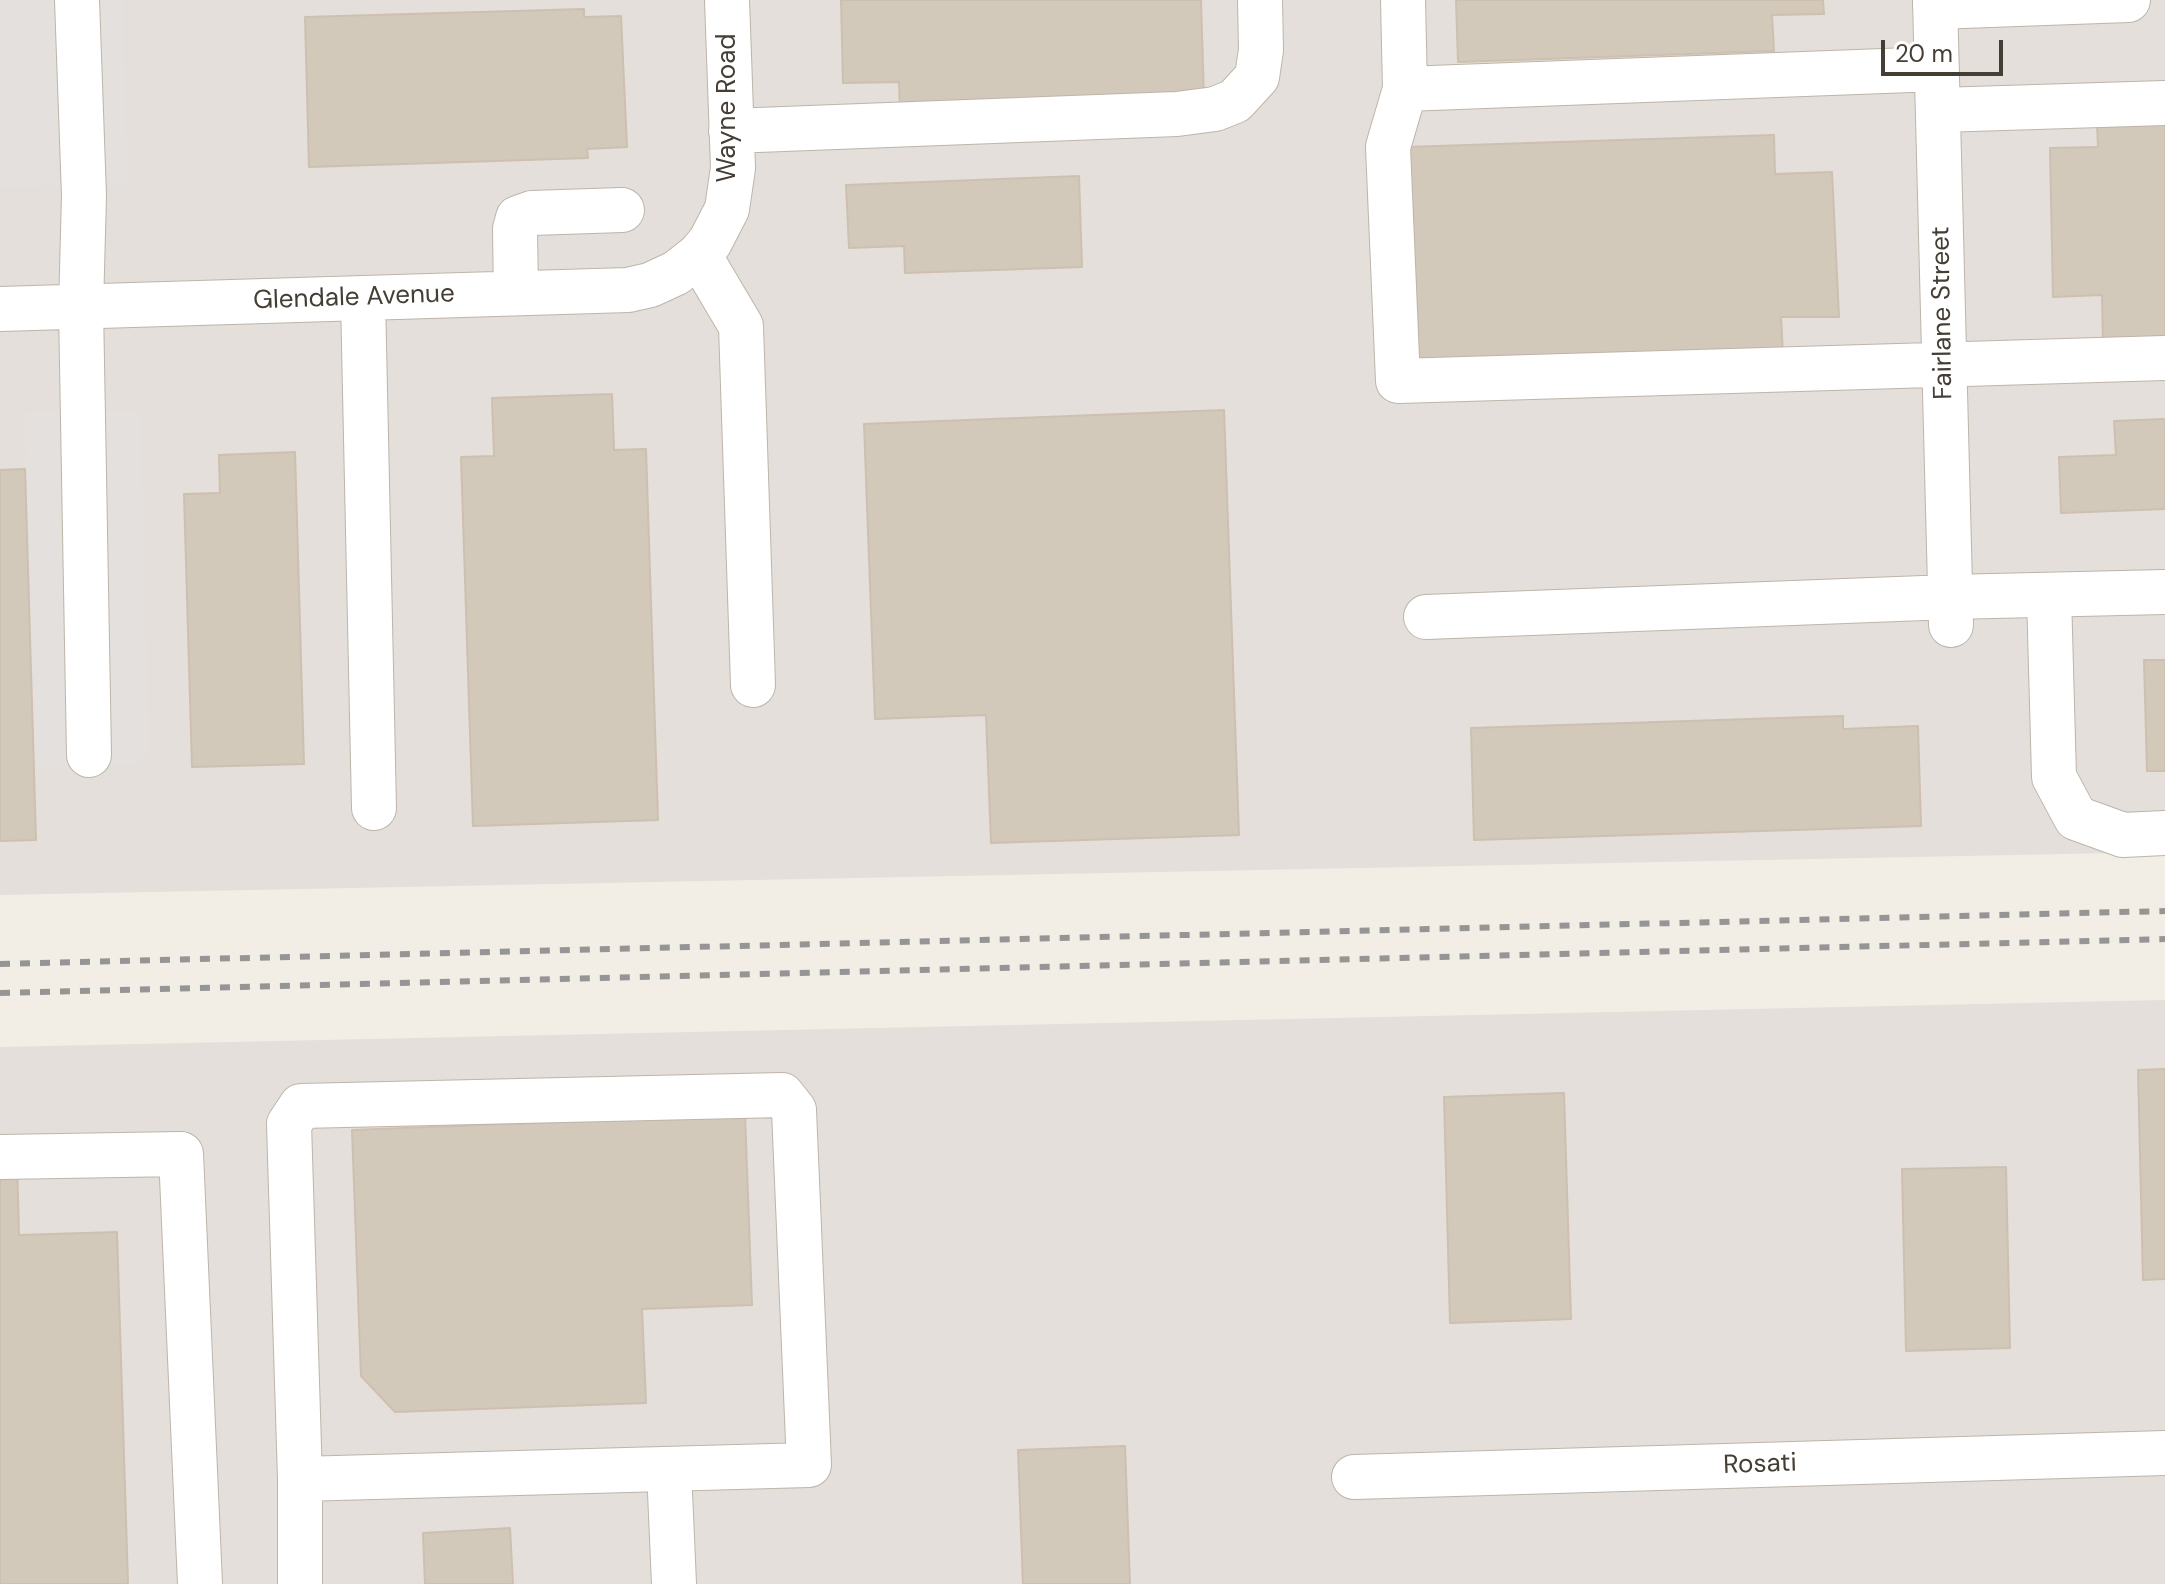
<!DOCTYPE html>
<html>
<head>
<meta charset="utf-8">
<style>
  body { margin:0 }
  #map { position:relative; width:2165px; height:1584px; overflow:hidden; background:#f2eee5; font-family:"DM Sans",sans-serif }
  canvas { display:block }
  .scale { position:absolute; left:1881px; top:40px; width:122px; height:36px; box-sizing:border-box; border:4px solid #443e35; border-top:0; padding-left:10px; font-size:24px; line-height:28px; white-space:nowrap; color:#443e35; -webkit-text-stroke:6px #fff; paint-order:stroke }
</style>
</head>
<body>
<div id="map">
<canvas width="2165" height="1584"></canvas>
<div class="scale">20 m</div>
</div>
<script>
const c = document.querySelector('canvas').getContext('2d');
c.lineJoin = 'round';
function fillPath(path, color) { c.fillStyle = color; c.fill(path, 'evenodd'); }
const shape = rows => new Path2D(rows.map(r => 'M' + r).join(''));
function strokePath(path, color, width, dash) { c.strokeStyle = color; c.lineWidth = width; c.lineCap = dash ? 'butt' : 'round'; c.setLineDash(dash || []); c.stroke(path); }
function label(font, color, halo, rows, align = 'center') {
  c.font = font + ' "DM Sans",sans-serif'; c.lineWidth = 6; c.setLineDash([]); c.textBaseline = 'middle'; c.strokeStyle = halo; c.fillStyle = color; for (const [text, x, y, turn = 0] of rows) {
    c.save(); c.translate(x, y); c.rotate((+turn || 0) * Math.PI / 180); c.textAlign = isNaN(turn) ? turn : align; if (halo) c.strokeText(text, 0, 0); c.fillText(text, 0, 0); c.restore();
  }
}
const industrial = shape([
  [0,0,2165,0,2165,852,0,895],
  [2165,1000,2165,1584,0,1584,0,1047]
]);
const parking = shape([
  [0,0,122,0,128,184,0,188],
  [140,410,149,753,134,765,36,768,24,412]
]);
const building = shape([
  [841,0,1201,0,1204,100,900,109,899,82,843,83,841,0],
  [1456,0,1823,0,1824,14,1772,15,1774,51,1458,62,1456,0],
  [584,9,584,17,621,16,627,147,587,149,588,158,309,167,305,17,584,9],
  [2165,123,2165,345,2103,346,2102,295,2053,297,2050,148,2098,147,2097,125,2165,123],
  [1774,135,1775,174,1832,172,1839,317,1781,317,1783,355,1413,367,1407,147,1774,135],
  [1079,176,1082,267,905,273,904,246,849,248,846,185,1079,176],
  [612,394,614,450,646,449,658,820,473,826,461,457,494,456,492,398,612,394],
  [1224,410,1239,835,991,843,986,715,875,719,864,424,1224,410],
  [2165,419,2165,509,2061,513,2059,457,2116,455,2114,421,2165,419],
  [295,452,304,764,192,767,184,494,220,493,219,455,295,452],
  [25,469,36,840,0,841,0,470,25,469],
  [2144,660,2165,660,2165,771,2147,771,2144,660],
  [1843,716,1843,729,1918,726,1921,826,1474,840,1471,728,1843,716],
  [2165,1069,2165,1279,2143,1280,2138,1070,2165,1069],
  [1564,1093,1571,1319,1450,1323,1444,1097,1564,1093],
  [745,1115,752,1305,642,1309,646,1403,395,1412,361,1376,352,1130,745,1115],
  [0,1161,17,1161,19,1235,117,1232,128,1584,0,1584,0,1161],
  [2006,1167,2010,1348,1906,1351,1902,1169,2006,1167],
  [1125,1446,1130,1584,1023,1584,1018,1450,1125,1446],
  [510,1528,513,1584,425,1584,423,1533,510,1528]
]);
const minor = shape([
  [77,0,84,196,81,307,89,755],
  [1403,0,1405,89,1388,147,1398,381,2165,358],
  [1935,0,1951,625],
  [1935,7,2128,0],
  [1405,89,1937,69],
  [1939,110,2165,103],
  [731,131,1177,114,1215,109,1235,101,1257,77,1261,50,1260,0],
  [699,255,741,326,753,685],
  [516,293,515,229,518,218,532,213,622,210],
  [363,298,374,808],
  [0,309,628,290,650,285,676,273,699,255,710,242,727,209,733,168,727,0],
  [2049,595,2054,777,2076,818,2123,835,2165,833],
  [1426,617,1950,597,2165,592],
  [0,1157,181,1154,200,1584],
  [669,1469,674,1584],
  [1354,1477,2165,1453],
  [300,1479,809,1465,794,1110,782,1095,301,1106,289,1124,300,1479,300,1584]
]);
const rail = shape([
  [0,964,2165,911],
  [0,993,2165,939]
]);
const streetNames = [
  ["Wayne Road",728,108,-90],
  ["Glendale Avenue",354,298,-2],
  ["Fairlane Street",1943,313,-91],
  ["Rosati",1760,1465,-2]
];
fillPath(industrial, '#e4dfda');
fillPath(parking, '#e3e0dd');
fillPath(building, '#d3c9bb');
strokePath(building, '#cdc0af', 2);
strokePath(minor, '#bdb5a9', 46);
strokePath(minor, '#fff', 44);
strokePath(rail, '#959595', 6, [10, 10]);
label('26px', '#443e35', '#fff', streetNames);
</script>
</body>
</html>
